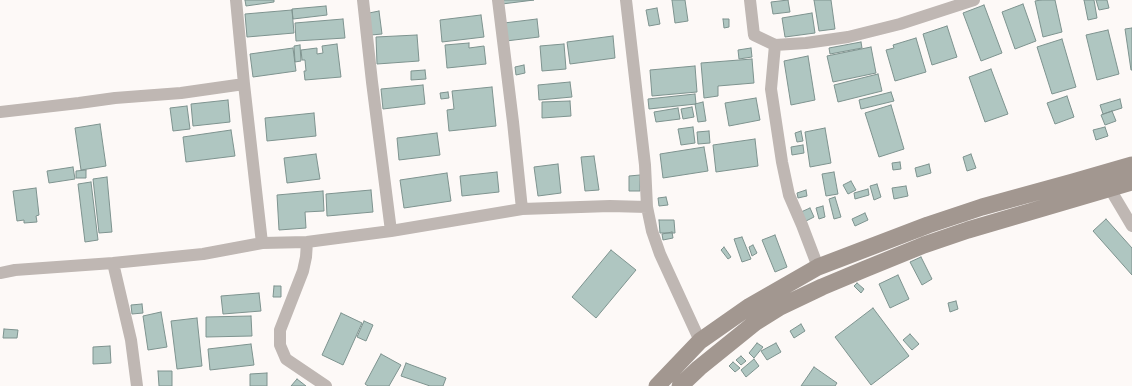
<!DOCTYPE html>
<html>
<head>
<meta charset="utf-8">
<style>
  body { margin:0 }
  canvas { display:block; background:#fdf9f7 }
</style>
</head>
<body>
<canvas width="1132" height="386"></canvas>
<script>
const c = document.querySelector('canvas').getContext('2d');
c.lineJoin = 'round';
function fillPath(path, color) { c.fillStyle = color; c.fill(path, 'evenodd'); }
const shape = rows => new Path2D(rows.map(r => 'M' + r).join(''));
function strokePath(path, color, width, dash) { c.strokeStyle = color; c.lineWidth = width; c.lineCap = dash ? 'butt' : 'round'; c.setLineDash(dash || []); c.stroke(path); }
const building = shape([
  [245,0,274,0,274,2,246,6,245,0],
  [502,0,534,0,502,4,502,0],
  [672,0,685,0,688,21,675,23,672,0],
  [788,0,790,12,773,14,771,2,788,0],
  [814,0,831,0,835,29,819,31,814,0],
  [1041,0,1055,0,1062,32,1043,37,1035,1,1041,0],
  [1084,0,1094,0,1097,18,1088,20,1084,0],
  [1096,0,1107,0,1109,8,1099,10,1096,0],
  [1023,4,1036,41,1015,49,1002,12,1023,4],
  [984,5,1002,53,981,61,963,13,984,5],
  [326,6,327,15,293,19,292,9,326,6],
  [657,8,660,24,649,26,646,10,657,8],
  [292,10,294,33,247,37,245,14,292,10],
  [379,11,382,34,371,35,369,13,379,11],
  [812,13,815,33,785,37,782,18,812,13],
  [481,15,484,37,442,42,440,20,481,15],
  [343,19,345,38,296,41,295,23,343,19],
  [537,19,539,37,506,41,504,23,537,19],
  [723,19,729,19,729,27,724,28,723,19],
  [947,26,957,57,932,65,923,34,947,26],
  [1132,28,1132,70,1131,70,1125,29,1132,28],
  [1108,30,1119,74,1097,80,1086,35,1108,30],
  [417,35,419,61,377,64,376,37,417,35],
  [613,36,615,58,570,64,567,42,613,36],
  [916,38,926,72,895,81,886,50,894,48,893,45,916,38],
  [1062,39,1076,87,1052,94,1037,47,1062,39],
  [861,42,862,48,830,54,829,48,861,42],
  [469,43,469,48,484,46,486,64,447,68,445,45,469,43],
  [337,44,341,77,305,80,304,71,306,71,305,60,302,60,301,50,317,48,317,54,323,53,322,46,337,44],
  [564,44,566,69,542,71,540,46,564,44],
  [300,45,301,61,295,62,294,46,300,45],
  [871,47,876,73,833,82,827,56,871,47],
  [293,48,296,71,253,77,250,54,293,48],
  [751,48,752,57,739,59,738,50,751,48],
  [808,56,815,100,791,105,784,61,808,56],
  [752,59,754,83,718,86,718,96,704,98,701,63,752,59],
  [524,65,525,73,516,75,515,67,524,65],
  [695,66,697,92,652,96,650,70,695,66],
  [991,69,1008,114,985,122,969,77,991,69],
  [425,70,426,79,411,80,411,71,425,70],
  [878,74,882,91,838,102,834,85,878,74],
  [570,82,572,97,539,100,538,85,570,82],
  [423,85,425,104,383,109,381,89,423,85],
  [492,87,496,126,449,131,447,110,454,109,452,91,492,87],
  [448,92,449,98,441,99,440,93,448,92],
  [891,92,894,101,861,109,859,100,891,92],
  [695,94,696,104,649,109,648,99,695,94],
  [1067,96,1074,117,1055,124,1047,103,1067,96],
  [756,98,760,120,729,126,725,103,756,98],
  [1120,99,1122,108,1103,114,1100,105,1120,99],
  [228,100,230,122,193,126,191,104,228,100],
  [570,101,571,116,542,118,542,102,570,101],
  [703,102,706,121,698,122,695,104,703,102],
  [891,105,904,149,879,157,865,113,891,105],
  [187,106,190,129,173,131,170,108,187,106],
  [692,107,694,117,683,119,681,109,692,107],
  [678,108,680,119,656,122,654,112,678,108],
  [1112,111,1116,121,1105,125,1101,115,1112,111],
  [314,113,316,136,267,141,265,118,314,113],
  [100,124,106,166,81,170,75,128,100,124],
  [693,127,695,143,681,145,678,129,693,127],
  [1105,127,1108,136,1096,140,1093,130,1105,127],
  [825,128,831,163,810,167,805,132,825,128],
  [231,130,235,156,186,162,183,137,231,130],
  [709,131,710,143,698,144,697,132,709,131],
  [801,131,803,141,797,142,795,133,801,131],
  [437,133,440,155,399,160,397,138,437,133],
  [755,139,758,166,716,172,713,145,755,139],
  [803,145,804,153,792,155,791,147,803,145],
  [704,147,708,171,663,178,660,154,704,147],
  [316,154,320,179,287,183,284,158,316,154],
  [971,154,976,168,967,171,963,157,971,154],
  [594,156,599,190,585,191,581,157,594,156],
  [900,162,901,169,893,170,892,163,900,162],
  [558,164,561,193,538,196,534,167,558,164],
  [929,164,931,173,917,177,915,168,929,164],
  [73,167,75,179,49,183,47,171,73,167],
  [86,170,86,178,76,178,76,171,86,170],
  [497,172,499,192,462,196,460,176,497,172],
  [834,172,838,194,826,196,822,174,834,172],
  [447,173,451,201,404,208,400,180,447,173],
  [640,175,640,191,629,191,629,176,640,175],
  [107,177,112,232,99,233,93,179,107,177],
  [851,181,856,190,848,194,843,185,851,181],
  [91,182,98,240,85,242,78,184,91,182],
  [877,184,881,197,874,200,870,186,877,184],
  [906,186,908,196,894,199,892,188,906,186],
  [36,188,39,215,36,216,37,222,24,223,24,220,17,221,13,191,36,188],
  [868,189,869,195,855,199,854,193,868,189],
  [371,190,373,212,327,216,326,194,371,190],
  [806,190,807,196,798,198,797,193,806,190],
  [323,191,324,211,305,212,306,228,279,230,277,195,323,191],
  [666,197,668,205,659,206,658,198,666,197],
  [835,197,841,217,834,219,829,199,835,197],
  [823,206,825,217,819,219,816,208,823,206],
  [810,208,814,217,806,221,801,212,810,208],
  [865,213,868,220,855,226,852,219,865,213],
  [1106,219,1132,248,1132,275,1093,231,1106,219],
  [659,220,674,220,675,233,660,233,659,220],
  [672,232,673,238,663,240,662,234,672,232],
  [775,235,787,267,775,272,762,240,775,235],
  [742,237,751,259,742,262,734,239,742,237],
  [753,245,757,253,752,256,749,247,753,245],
  [724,247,731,257,728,259,721,250,724,247],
  [611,250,636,270,596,318,572,297,611,250],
  [921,257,932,279,922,285,910,262,921,257],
  [898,275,909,299,890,308,879,284,898,275],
  [857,283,864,289,861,293,854,286,857,283],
  [274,286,281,286,281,297,273,297,274,286],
  [259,293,261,311,223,314,221,296,259,293],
  [956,301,958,309,950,312,948,303,956,301],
  [142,304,143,313,132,314,131,305,142,304],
  [873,308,909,356,871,385,835,337,873,308],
  [161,312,167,347,148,350,143,316,161,312],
  [341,313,362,323,343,365,322,355,341,313],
  [251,316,252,336,206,337,206,317,251,316],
  [197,318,202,366,177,369,171,321,197,318],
  [364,321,373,325,366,341,357,337,364,321],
  [801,324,805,331,794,338,790,331,801,324],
  [4,329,18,330,17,338,3,338,4,329],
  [910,334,919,344,912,350,903,340,910,334],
  [757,343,763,347,754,358,749,353,757,343],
  [776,343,781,352,767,360,761,351,776,343],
  [251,344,254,365,210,370,208,349,251,344],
  [110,346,111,363,93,364,93,347,110,346],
  [381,354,401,365,389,386,368,386,365,384,381,354],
  [741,356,746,361,741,365,736,360,741,356],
  [754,359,759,366,746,377,741,370,754,359],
  [733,362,740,368,735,372,729,366,733,362],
  [406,363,446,378,443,386,430,386,401,376,406,363],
  [814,367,837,383,835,386,801,386,814,367],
  [158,371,172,371,172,386,159,386,158,371],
  [267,373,267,386,250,386,250,374,267,373],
  [297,379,306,386,291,386,297,379]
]);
const minor = shape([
  [236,0,244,84,262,243],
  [363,0,372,82,391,231],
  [498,0,513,122,522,209],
  [626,0,645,165,647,207,652,231,660,254,700,341],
  [750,0,754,35,775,45,771,89,782,162,789,195,802,225,818,267],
  [775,45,806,43,848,37,900,24,974,0],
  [0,112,79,103,115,98,181,93,244,84],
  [1110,189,1132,226],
  [307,242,306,257,303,271,280,330,280,345,286,359,326,386],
  [113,263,131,340,137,386],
  [0,273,15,270,113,263,203,254,262,243,307,242,391,231,522,209,610,206,647,207]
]);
const secondary = shape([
  [657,386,700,341,750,306,818,267,928,225,982,207,1073,182,1132,165],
  [680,386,699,368,756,322,780,307,822,287,865,269,924,245,968,230,1132,182]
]);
fillPath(building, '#afc6c1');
strokePath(building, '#7e938f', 1);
strokePath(minor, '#bfb7b3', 12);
strokePath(secondary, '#a29790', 17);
</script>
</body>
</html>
